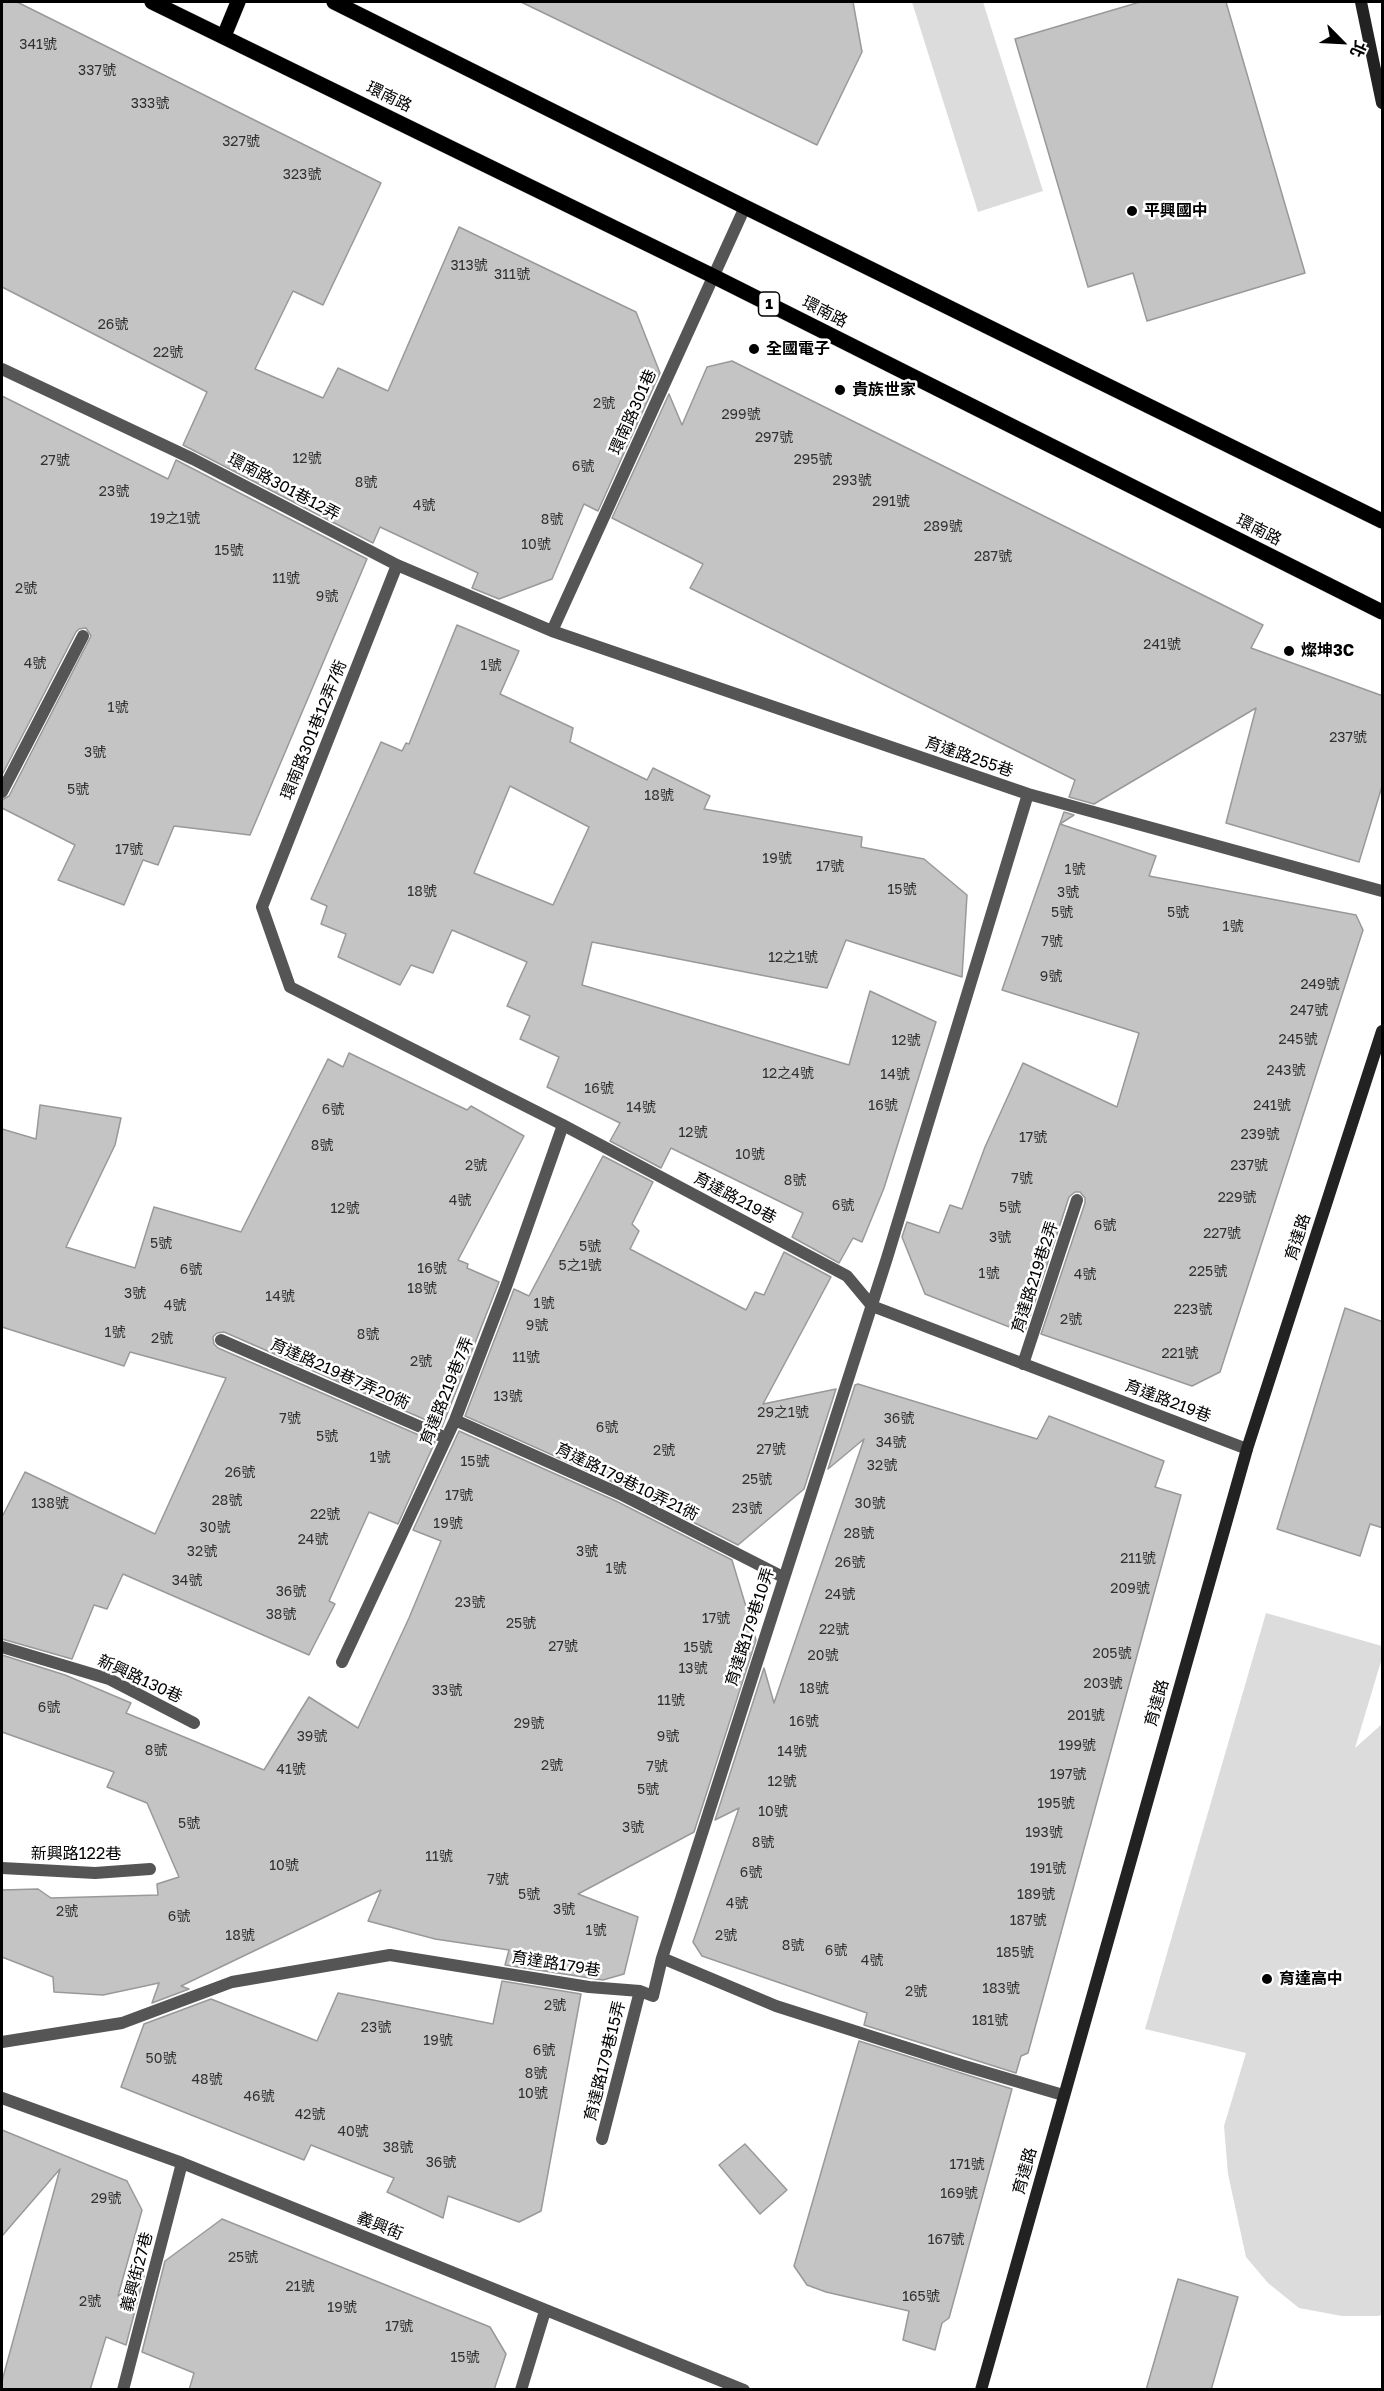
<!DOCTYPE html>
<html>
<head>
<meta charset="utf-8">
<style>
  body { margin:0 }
  #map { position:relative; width:1384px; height:2391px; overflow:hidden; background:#fff; font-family:"Golos Text","Noto Sans TC",sans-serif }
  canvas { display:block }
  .frame { position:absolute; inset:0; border:3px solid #000; pointer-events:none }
  .north { position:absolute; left:1312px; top:12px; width:60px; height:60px; -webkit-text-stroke:4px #fff; paint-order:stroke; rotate:114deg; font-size:16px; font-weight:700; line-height:24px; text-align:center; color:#000 }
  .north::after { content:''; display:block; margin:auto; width:21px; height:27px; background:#000; clip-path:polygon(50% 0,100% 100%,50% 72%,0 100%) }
</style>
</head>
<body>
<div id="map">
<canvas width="1384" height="2391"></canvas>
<div class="frame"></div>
<div class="north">北</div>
</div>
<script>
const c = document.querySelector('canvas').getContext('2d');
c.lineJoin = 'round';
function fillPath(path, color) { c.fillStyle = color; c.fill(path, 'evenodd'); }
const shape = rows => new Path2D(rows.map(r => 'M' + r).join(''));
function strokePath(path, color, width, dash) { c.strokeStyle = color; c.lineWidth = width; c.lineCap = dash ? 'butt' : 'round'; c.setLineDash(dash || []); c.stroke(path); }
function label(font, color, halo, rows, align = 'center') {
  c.font = font + ' "Golos Text","Noto Sans TC",sans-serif'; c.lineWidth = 5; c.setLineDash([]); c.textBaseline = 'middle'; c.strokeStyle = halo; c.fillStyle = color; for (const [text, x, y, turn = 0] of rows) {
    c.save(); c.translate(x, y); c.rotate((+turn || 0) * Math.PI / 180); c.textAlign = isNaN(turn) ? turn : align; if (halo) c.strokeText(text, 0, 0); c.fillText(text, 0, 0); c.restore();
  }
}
const green = shape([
  [912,2,983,2,1043,191,978,212],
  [1266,1613,1382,1646,1382,1658,1355,1748,1382,1724,1382,2315,1377,2316,1342,2316,1299,2308,1268,2283,1246,2257,1228,2174,1224,2126,1246,2053,1145,2029]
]);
const building = shape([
  [2,2,17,2,381,183,323,305,293,291,255,369,323,398,338,368,388,391,459,227,636,312,660,373,598,511,584,504,552,579,499,599,472,588,478,573,380,527,373,543,183,445,207,392,2,287,2,2],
  [521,2,853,2,862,52,817,145,521,2],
  [1140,2,1226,2,1305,273,1147,321,1133,273,1088,287,1015,39,1140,2],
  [732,361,1263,625,1251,648,1383,696,1383,783,1359,862,1226,823,1256,708,1094,804,1069,797,1075,780,690,588,703,564,612,518,669,394,682,425,707,367,732,361],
  [2,396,168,479,176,460,367,559,250,835,174,826,158,865,143,860,124,905,58,880,75,845,2,808,2,800,9,796,91,636,86,628,79,629,76,632,2,775,2,396],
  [457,625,519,651,500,694,573,728,570,742,647,780,653,768,710,796,704,809,862,837,861,847,924,859,967,895,962,977,846,940,827,988,592,942,582,985,849,1065,870,991,936,1022,884,1188,862,1242,853,1238,839,1263,792,1237,803,1213,671,1148,661,1168,610,1141,620,1123,547,1087,559,1057,520,1039,530,1016,507,1006,527,962,452,930,433,973,411,965,400,985,338,957,346,934,321,924,327,906,311,899,381,742,402,751,406,743,409,744,457,625],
  [510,786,589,827,553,905,474,873,510,786],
  [1064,812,1074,815,1060,824,1156,856,1149,876,1356,915,1363,930,1220,1372,1192,1386,1041,1334,1085,1203,1085,1198,1080,1192,1075,1192,1069,1197,1026,1329,1013,1325,1012,1328,925,1294,902,1237,907,1222,939,1233,950,1205,962,1209,985,1147,1023,1063,1117,1107,1139,1033,1002,990,1064,812],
  [349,1053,467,1110,471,1106,524,1136,458,1260,468,1264,467,1268,499,1282,442,1427,224,1332,217,1333,213,1337,214,1344,218,1348,435,1442,398,1524,369,1512,329,1601,335,1604,309,1655,123,1574,107,1609,94,1605,72,1659,2,1639,2,1517,25,1472,155,1534,226,1378,130,1352,124,1366,2,1327,2,1129,36,1139,40,1105,121,1118,115,1145,66,1247,135,1268,154,1207,241,1232,328,1059,343,1067,349,1053],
  [603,1156,653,1182,632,1224,639,1231,630,1249,746,1310,755,1292,764,1295,784,1252,831,1277,763,1404,836,1389,804,1489,738,1545,624,1487,465,1416,514,1289,529,1296,603,1156],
  [1345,1308,1383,1322,1383,1528,1370,1524,1360,1556,1277,1529,1345,1308],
  [858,1384,1037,1439,1049,1416,1164,1461,1155,1487,1181,1495,1028,2053,1021,2056,1016,2073,864,2025,867,2013,702,1956,693,1942,739,1808,715,1820,764,1668,774,1703,864,1439,828,1469,855,1385,858,1384],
  [459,1431,616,1501,732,1560,756,1640,694,1832,578,1894,638,1917,624,1974,603,1980,505,1965,509,1950,435,1939,368,1921,381,1890,181,1986,189,1989,152,2003,159,1983,103,1995,54,1992,53,1977,2,1957,2,1890,38,1889,51,1898,158,1895,157,1884,179,1877,147,1803,107,1787,114,1772,2,1732,2,1655,65,1675,131,1703,126,1713,264,1770,309,1697,358,1728,409,1618,441,1541,413,1530,459,1431],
  [502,1981,581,1994,541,2211,519,2222,448,2196,443,2218,387,2192,394,2178,311,2145,304,2160,121,2087,144,2024,211,1999,317,2041,338,1993,493,2024,502,1981],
  [859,2041,1012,2089,949,2318,942,2323,935,2350,903,2340,909,2311,826,2292,807,2285,794,2266,859,2041],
  [2,2130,127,2181,142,2210,118,2296,144,2276,126,2345,106,2337,90,2390,2,2390,2,2381,60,2169,2,2236,2,2130],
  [745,2144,787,2190,760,2214,719,2165,745,2144],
  [222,2219,490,2327,506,2354,494,2390,189,2390,194,2373,142,2352,165,2261,222,2219],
  [1178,2279,1238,2297,1211,2390,1146,2390,1178,2279]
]);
const lane = shape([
  [2,369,193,459,397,565,552,631,1028,794,1382,891],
  [397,565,262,907,290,987,563,1125,847,1276,872,1306,1247,1449],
  [552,631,745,207],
  [2,792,83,636],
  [221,1340,446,1438],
  [1023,1364,1077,1200],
  [455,1420,620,1494,783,1577],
  [2,1647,109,1679,194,1723],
  [342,1662,455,1420,507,1284,563,1125],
  [2,1868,95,1873,150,1869],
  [662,1958,776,2006,961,2065,1063,2095],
  [2,2042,122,2023,232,1982,390,1955,589,1987,640,1991,653,1996,662,1958,887,1258,1028,794],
  [2,2098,182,2163,744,2390],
  [602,2139,640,1991],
  [123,2390,182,2163],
  [521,2390,545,2311]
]);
const secondary = shape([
  [1361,2,1382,103],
  [981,2390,1247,1449,1382,1031]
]);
const primary = shape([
  [152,2,713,276,1382,612],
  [334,2,745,207,1382,521],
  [224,36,238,2]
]);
const markers = [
  [1132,211,6,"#000"],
  [754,349,6,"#000"],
  [840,390,6,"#000"],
  [1289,651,6,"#000"],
  [1267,1979,6,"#000"]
];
const numberNames = [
  ["341號",38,45],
  ["337號",97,71],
  ["333號",150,104],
  ["327號",241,142],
  ["323號",302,175],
  ["313號",469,266],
  ["311號",512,275],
  ["26號",113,325],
  ["22號",168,353],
  ["2號",604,404],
  ["299號",741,415],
  ["297號",774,438],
  ["12號",307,459],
  ["295號",813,460],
  ["27號",55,461],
  ["6號",583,467],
  ["293號",852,481],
  ["8號",366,483],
  ["23號",114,492],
  ["291號",891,502],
  ["4號",424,506],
  ["19之1號",175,519],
  ["8號",552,520],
  ["289號",943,527],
  ["10號",536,545],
  ["15號",229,551],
  ["287號",993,557],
  ["11號",286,579],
  ["2號",26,589],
  ["9號",327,597],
  ["241號",1162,645],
  ["4號",35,664],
  ["1號",491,666],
  ["1號",118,708],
  ["237號",1348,738],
  ["3號",95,753],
  ["5號",78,790],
  ["18號",659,796],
  ["17號",129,850],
  ["19號",777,859],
  ["17號",830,867],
  ["1號",1075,870],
  ["15號",902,890],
  ["18號",422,892],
  ["3號",1068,893],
  ["5號",1062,913],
  ["5號",1178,913],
  ["1號",1233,927],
  ["7號",1052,942],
  ["12之1號",793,958],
  ["9號",1051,977],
  ["249號",1320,985],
  ["247號",1309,1011],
  ["245號",1298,1040],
  ["12號",906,1041],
  ["243號",1286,1071],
  ["12之4號",788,1074],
  ["14號",895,1075],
  ["16號",599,1089],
  ["16號",883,1106],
  ["241號",1272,1106],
  ["14號",641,1108],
  ["6號",333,1110],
  ["12號",693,1133],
  ["239號",1260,1135],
  ["17號",1033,1138],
  ["8號",322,1146],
  ["10號",750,1155],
  ["2號",476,1166],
  ["237號",1249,1166],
  ["7號",1022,1179],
  ["8號",795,1181],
  ["229號",1237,1198],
  ["4號",460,1201],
  ["6號",843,1206],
  ["5號",1010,1208],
  ["12號",345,1209],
  ["6號",1105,1226],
  ["227號",1222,1234],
  ["3號",1000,1238],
  ["5號",161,1244],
  ["5號",590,1247],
  ["5之1號",580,1266],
  ["16號",432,1269],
  ["6號",191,1270],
  ["225號",1208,1272],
  ["1號",989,1274],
  ["4號",1085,1275],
  ["18號",422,1289],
  ["3號",135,1294],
  ["14號",280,1297],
  ["1號",544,1304],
  ["4號",175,1306],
  ["223號",1193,1310],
  ["2號",1071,1320],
  ["9號",537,1326],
  ["1號",115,1333],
  ["8號",368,1335],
  ["2號",162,1339],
  ["221號",1180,1354],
  ["11號",526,1358],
  ["2號",421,1362],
  ["13號",508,1397],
  ["29之1號",783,1413],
  ["7號",290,1419],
  ["36號",899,1419],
  ["6號",607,1428],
  ["5號",327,1437],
  ["34號",891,1443],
  ["27號",771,1450],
  ["2號",664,1451],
  ["1號",380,1458],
  ["15號",475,1462],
  ["32號",882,1466],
  ["26號",240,1473],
  ["25號",757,1480],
  ["17號",459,1496],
  ["28號",227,1501],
  ["138號",50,1504],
  ["30號",870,1504],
  ["23號",747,1509],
  ["22號",325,1515],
  ["19號",448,1524],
  ["30號",215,1528],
  ["28號",859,1534],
  ["24號",313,1540],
  ["32號",202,1552],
  ["3號",587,1552],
  ["211號",1138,1559],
  ["26號",850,1563],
  ["1號",616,1569],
  ["34號",187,1581],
  ["209號",1130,1589],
  ["36號",291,1592],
  ["24號",840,1595],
  ["23號",470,1603],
  ["38號",281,1615],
  ["17號",716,1619],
  ["25號",521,1624],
  ["22號",834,1630],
  ["27號",563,1647],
  ["15號",698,1648],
  ["205號",1112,1654],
  ["20號",823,1656],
  ["13號",693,1669],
  ["203號",1103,1684],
  ["18號",814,1689],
  ["33號",447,1691],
  ["11號",671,1701],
  ["6號",49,1708],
  ["201號",1086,1716],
  ["16號",804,1722],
  ["29號",529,1724],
  ["39號",312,1737],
  ["9號",668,1737],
  ["199號",1077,1746],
  ["8號",156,1751],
  ["14號",792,1752],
  ["2號",552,1766],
  ["7號",657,1767],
  ["41號",291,1770],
  ["197號",1068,1775],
  ["12號",782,1782],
  ["5號",648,1790],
  ["195號",1056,1804],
  ["10號",773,1812],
  ["5號",189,1824],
  ["3號",633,1828],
  ["193號",1044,1833],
  ["8號",763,1843],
  ["11號",439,1857],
  ["10號",284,1866],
  ["191號",1048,1869],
  ["6號",751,1873],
  ["7號",498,1880],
  ["5號",529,1895],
  ["189號",1036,1895],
  ["4號",737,1904],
  ["3號",564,1910],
  ["2號",67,1912],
  ["6號",179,1917],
  ["187號",1028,1921],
  ["1號",596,1931],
  ["18號",240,1936],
  ["2號",726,1936],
  ["8號",793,1946],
  ["6號",836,1951],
  ["185號",1015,1953],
  ["4號",872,1961],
  ["183號",1001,1989],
  ["2號",916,1992],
  ["2號",555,2006],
  ["181號",990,2021],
  ["23號",376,2028],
  ["19號",438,2041],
  ["6號",544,2051],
  ["50號",161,2059],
  ["8號",536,2074],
  ["48號",207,2080],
  ["10號",533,2094],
  ["46號",259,2097],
  ["42號",310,2115],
  ["40號",353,2132],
  ["38號",398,2148],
  ["36號",441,2163],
  ["171號",967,2165],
  ["169號",959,2194],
  ["29號",106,2199],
  ["167號",946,2240],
  ["25號",243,2258],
  ["21號",300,2287],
  ["165號",921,2297],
  ["2號",90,2302],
  ["19號",342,2308],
  ["17號",399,2327],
  ["15號",465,2358]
];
const shields = [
  [769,304,21]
];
const shieldNames = [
  ["1",769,304]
];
const streetNames = [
  ["環南路",389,97,26],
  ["環南路",825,312,27],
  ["環南路301巷",633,412,-66],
  ["環南路301巷12弄",284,487,28],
  ["環南路",1259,530,27],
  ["環南路301巷12弄7衖",314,730,-68],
  ["育達路255巷",969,757,19],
  ["育達路219巷",735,1198,28],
  ["育達路",1298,1237,-72],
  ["育達路219巷2弄",1035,1277,-72],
  ["育達路219巷7弄20衖",340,1374,24],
  ["育達路219巷7弄",447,1391,-68],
  ["育達路219巷",1168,1401,21],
  ["育達路179巷10弄21衖",627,1482,26],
  ["育達路179巷10弄",750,1627,-72],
  ["新興路130巷",140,1679,25],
  ["育達路",1157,1703,-74],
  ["新興路122巷",76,1854],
  ["育達路179巷",556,1964,9],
  ["育達路179巷15弄",605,2061,-76],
  ["育達路",1025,2171,-74],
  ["義興街",380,2226,22],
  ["義興街27巷",137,2272,-75]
];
const poiNames = [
  ["平興國中",1144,211],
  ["全國電子",766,349],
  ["貴族世家",852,390],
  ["燦坤3C",1301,651],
  ["育達高中",1279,1979]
];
fillPath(green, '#dcdcdc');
fillPath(building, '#c4c4c4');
strokePath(building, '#999', 1.5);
strokePath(primary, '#dbdbdb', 16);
strokePath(lane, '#555', 12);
strokePath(secondary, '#222', 12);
strokePath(primary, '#000', 15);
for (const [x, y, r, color] of markers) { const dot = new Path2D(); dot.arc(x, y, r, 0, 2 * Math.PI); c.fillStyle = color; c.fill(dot); strokePath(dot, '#fff', 2); }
label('14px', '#313131', null, numberNames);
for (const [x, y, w] of shields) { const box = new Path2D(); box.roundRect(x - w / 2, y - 12, w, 24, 4.5); c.fillStyle = '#fff'; c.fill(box); strokePath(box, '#000', 1.5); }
label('bold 15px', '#000', null, shieldNames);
label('16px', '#000', '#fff', streetNames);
label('bold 16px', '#000', '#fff', poiNames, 'left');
</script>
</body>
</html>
